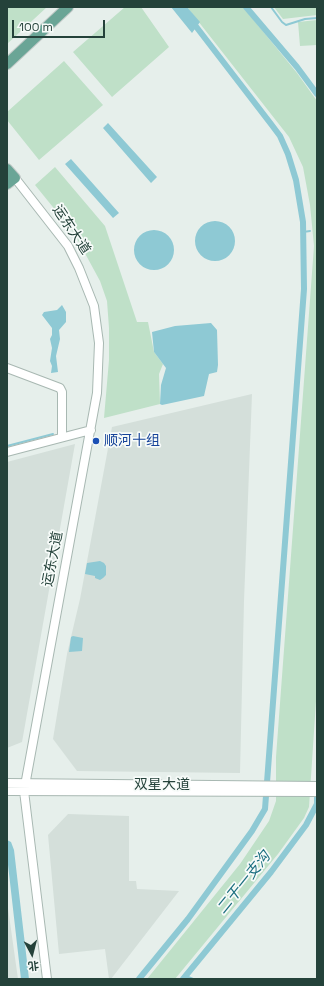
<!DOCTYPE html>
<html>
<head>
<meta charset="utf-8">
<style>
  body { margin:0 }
  #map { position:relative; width:324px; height:986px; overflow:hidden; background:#e6efeb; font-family:"Space Grotesk","Noto Sans SC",sans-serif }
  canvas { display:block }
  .frame { position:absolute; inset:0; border:8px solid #24423a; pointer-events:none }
  .north { position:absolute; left:12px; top:934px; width:40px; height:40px; -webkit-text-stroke:3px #f7fbf9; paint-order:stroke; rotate:173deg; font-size:11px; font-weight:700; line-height:16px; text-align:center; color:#24423a }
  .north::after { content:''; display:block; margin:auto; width:14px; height:18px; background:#24423a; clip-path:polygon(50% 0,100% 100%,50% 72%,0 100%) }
  .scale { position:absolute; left:12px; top:20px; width:93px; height:18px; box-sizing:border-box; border:2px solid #24423a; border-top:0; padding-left:5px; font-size:12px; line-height:14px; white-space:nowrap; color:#24423a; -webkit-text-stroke:3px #f7fbf9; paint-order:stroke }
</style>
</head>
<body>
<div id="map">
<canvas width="324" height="986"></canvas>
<div class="frame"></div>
<div class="north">北</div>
<div class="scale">100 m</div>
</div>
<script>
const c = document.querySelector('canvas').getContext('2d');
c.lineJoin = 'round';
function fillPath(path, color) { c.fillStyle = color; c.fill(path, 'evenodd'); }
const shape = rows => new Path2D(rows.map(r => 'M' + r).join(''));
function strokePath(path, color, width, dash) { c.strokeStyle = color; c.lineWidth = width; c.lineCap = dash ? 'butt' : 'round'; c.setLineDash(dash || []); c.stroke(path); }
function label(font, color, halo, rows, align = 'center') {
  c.font = font + ' "Space Grotesk","Noto Sans SC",sans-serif'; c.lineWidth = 3.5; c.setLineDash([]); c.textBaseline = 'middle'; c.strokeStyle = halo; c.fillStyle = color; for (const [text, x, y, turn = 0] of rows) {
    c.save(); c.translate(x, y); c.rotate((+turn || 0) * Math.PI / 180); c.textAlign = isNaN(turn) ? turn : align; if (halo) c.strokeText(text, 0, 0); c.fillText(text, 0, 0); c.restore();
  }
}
const built = shape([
  [252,394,244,601,240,773,77,771,53,739,67,654,80,599,112,427],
  [75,444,22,742,7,748,7,462],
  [68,814,129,816,129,881,136,881,137,889,179,891,111,979,109,979,105,949,59,954,48,835],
  [7,901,18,979,7,979]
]);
const green = shape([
  [7,7,47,7,7,44],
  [125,7,141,7,169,47,112,97,73,52],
  [187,7,243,7,297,73,317,101,317,686,309,807,304,818,278,854,175,979,147,979,240,864,269,821,276,801,276,757,314,246,310,205,303,167,289,137],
  [274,7,317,7,317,15,283,19],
  [317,20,317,45,300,46,298,22],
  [64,61,103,105,39,160,7,120,7,112],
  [55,167,105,226,137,322,148,322,154,352,163,364,159,374,160,404,104,418,109,360,109,328,107,301,100,281,74,233,35,185]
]);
const water = shape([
  [171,7,187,7,200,22,192,33],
  [108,123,157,177,151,183,103,128],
  [71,159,119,213,113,218,65,164],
  '195 241a20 20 0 1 1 40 0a20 20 0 1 1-40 0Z',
  '134 250a20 20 0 1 1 40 0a20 20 0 1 1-40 0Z',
  [62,305,66,312,66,322,59,330,60,339,56,356,58,372,51,373,52,366,50,361,52,348,50,339,52,335,52,328,42,315,44,312,57,310],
  [211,323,217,330,218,365,217,372,209,374,204,396,162,405,160,404,161,385,166,368,154,352,152,332,175,326],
  [100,561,104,563,106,566,106,575,103,578,100,580,95,578,95,576,85,574,87,563],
  [73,636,83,638,82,651,69,652,71,637],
  [7,840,11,842,14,850,29,979,21,979,7,856]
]);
const stream = shape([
  [271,7,282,22,286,25,305,19,317,18],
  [303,232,310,231],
  [7,446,53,434],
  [186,976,193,979]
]);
const canal = shape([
  [246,7,297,67,317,94],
  [139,979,188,919,252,831,265,809,304,289,303,222,296,180,288,154,280,136,271,124,191,20],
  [183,979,271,872,306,825,317,804,317,798]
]);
const minor = shape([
  [15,178,68,246,79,268,94,306,99,343,97,393,24,791,47,979],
  [7,368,60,388,62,392,62,437],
  [7,452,91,430],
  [7,783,317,786],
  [7,791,317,792]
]);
const major = shape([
  [7,64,68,7],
  [7,169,15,178,7,184]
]);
const markers = [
  [96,441,4,"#1a4fb4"]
];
const streetNames = [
  ["运东大道",71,230,56],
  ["运东大道",53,559,-79],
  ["双星大道",162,785]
];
const transitNames = [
  ["顺河十组",104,441]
];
const waterNames = [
  ["二干一支沟",244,883,-51]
];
fillPath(built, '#d4dfda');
fillPath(green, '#bfe0c8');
fillPath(water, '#8ec9d4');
strokePath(stream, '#8ec9d4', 2);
strokePath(canal, '#8ec9d4', 6);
strokePath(minor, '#a8b8b2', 10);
strokePath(major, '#c2cac8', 12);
strokePath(minor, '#fff', 8);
strokePath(major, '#6aa596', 10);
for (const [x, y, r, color] of markers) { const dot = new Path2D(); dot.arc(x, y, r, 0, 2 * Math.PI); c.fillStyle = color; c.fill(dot); strokePath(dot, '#f7fbf9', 1.5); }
label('14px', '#24423a', '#f7fbf9', streetNames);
label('14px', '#164399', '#f7fbf9', transitNames, 'left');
label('italic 15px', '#1c6f80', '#f7fbf9', waterNames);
</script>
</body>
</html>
